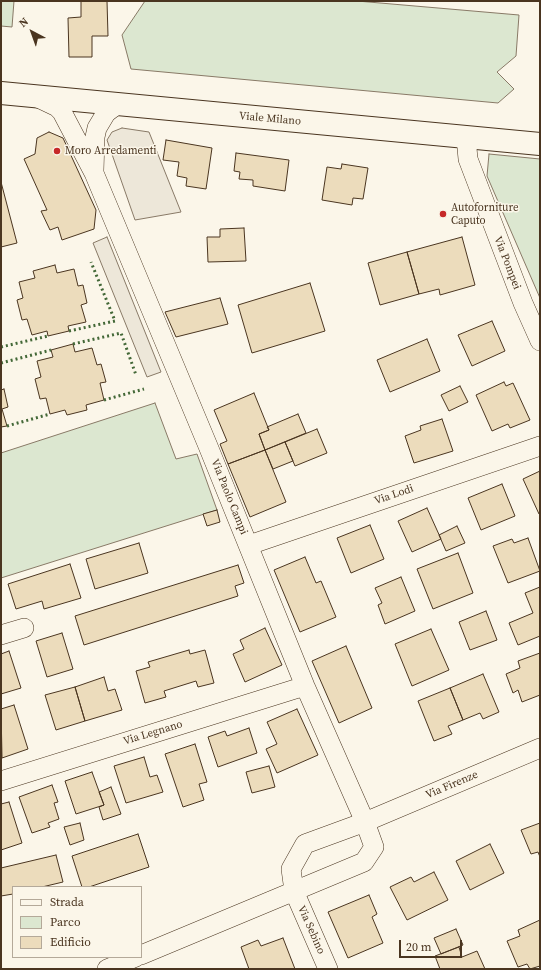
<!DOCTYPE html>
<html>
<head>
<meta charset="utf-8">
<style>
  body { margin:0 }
  #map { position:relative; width:541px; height:970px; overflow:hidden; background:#fbf6e9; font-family:"Source Serif 4",serif }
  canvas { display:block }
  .frame { position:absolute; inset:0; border:2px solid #4a3520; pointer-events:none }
  .legend { position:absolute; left:12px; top:886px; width:130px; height:72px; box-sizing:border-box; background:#fbf6e9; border:1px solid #b4a999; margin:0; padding:5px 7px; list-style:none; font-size:12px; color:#4a3520 }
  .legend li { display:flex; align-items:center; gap:8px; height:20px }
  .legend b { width:20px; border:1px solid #b4a999 }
  .north { position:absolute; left:12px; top:12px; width:40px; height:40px; -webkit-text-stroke:3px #fbf6e9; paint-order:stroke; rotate:319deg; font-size:11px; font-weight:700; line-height:16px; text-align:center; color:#4a3520 }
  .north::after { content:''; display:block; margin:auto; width:14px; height:18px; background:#4a3520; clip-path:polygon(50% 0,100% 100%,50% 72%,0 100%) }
  .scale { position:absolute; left:399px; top:940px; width:63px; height:18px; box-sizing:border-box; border:2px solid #4a3520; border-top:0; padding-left:5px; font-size:12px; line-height:14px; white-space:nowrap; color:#4a3520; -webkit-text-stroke:3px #fbf6e9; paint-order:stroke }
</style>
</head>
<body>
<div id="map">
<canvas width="541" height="970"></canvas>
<div class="frame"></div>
<ul class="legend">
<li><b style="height:5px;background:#fbf6e9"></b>Strada</li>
<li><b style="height:11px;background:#dce7d0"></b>Parco</li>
<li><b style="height:11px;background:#ecdcbc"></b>Edificio</li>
</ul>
<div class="north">N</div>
<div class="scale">20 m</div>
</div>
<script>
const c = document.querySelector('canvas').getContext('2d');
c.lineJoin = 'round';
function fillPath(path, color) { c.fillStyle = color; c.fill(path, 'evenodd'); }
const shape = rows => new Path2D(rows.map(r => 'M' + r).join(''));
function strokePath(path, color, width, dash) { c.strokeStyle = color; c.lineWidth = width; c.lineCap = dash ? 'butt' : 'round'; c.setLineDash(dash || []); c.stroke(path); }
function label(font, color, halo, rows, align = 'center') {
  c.font = font + ' "Source Serif 4",serif'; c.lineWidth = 3; c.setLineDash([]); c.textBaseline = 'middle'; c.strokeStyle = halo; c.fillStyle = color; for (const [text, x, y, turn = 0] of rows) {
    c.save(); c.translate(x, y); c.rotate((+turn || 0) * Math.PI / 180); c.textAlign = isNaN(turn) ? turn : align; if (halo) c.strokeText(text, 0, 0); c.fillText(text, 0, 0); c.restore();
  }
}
const green = shape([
  [1,1,14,1,12,27,1,26,1,1],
  [145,1,357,1,519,15,516,56,497,72,514,89,498,103,131,69,122,35,145,1],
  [489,154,540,159,540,298,487,176,489,154],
  [155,403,176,459,197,454,217,510,1,578,1,453,155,403]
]);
const parking = shape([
  [122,128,149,132,181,212,135,220,107,140,112,132,122,128],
  [107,237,161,372,147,377,93,243,107,237]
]);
const building = shape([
  [81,1,107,1,108,36,92,36,92,57,69,57,68,18,81,17,81,1],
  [49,132,63,138,96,210,94,229,62,240,58,227,50,230,41,211,47,210,24,159,35,154,37,138,49,132],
  [166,140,212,148,206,189,186,186,187,178,177,176,179,162,163,160,166,140],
  [236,153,289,160,285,191,253,186,253,180,239,179,240,172,234,171,236,153],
  [342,164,368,168,363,199,353,198,352,205,322,200,327,167,341,169,342,164],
  [1,182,17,243,1,247,1,182],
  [244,228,246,261,208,262,207,237,220,237,220,229,244,228],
  [462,237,475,285,440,295,439,289,419,294,407,252,462,237],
  [407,252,419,294,380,305,368,263,407,252],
  [55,265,57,273,74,269,78,286,83,285,87,303,81,305,86,322,68,326,69,331,48,336,47,331,32,335,27,319,22,320,17,300,23,298,19,282,35,278,33,271,55,265],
  [310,283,325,331,252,353,238,305,310,283],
  [220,298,228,324,176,337,165,312,220,298],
  [492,321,505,351,472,366,458,335,492,321],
  [427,339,440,371,390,392,377,360,427,339],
  [73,344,75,352,92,348,97,365,101,364,106,382,100,383,104,400,86,405,87,410,67,415,65,410,50,414,46,398,40,399,35,379,41,377,37,361,53,357,51,350,73,344],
  [504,382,506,386,513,383,530,420,510,428,508,424,492,431,476,395,504,382],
  [460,386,468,402,449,411,441,395,460,386],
  [4,389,8,407,2,409,7,426,1,427,1,390,4,389],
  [254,393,269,430,259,434,265,450,228,464,220,444,227,441,214,410,254,393],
  [298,414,306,433,265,450,259,434,269,430,267,427,298,414],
  [442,419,453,451,414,463,405,436,421,430,420,426,442,419],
  [317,429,327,453,295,466,285,442,317,429],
  [285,442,293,461,273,469,265,450,285,442],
  [265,450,286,502,250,517,228,464,265,450],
  [540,471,540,514,539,514,523,479,540,471],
  [502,484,515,516,481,530,468,498,502,484],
  [427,508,441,539,412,552,398,521,427,508],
  [217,510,220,522,207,526,203,514,217,510],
  [370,525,384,559,351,573,337,538,370,525],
  [457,526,465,543,446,551,439,535,457,526],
  [528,538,540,571,508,583,493,546,512,539,514,543,528,538],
  [139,543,148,573,95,589,86,559,139,543],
  [458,553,473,593,433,609,417,569,458,553],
  [305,557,316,583,321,581,336,617,300,632,274,570,305,557],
  [70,564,81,598,44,609,42,601,16,609,8,584,70,564],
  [238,565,244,583,235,586,238,596,84,645,75,616,238,565],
  [401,577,415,611,385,624,378,605,382,603,375,588,401,577],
  [540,587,540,636,518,645,509,623,533,613,525,593,540,587],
  [486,611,497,640,470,650,459,622,486,611],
  [265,628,282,665,245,682,233,654,244,649,240,640,265,628],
  [431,629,449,670,412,686,395,644,431,629],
  [62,633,73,669,47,677,36,641,62,633],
  [346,646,372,708,339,723,312,661,346,646],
  [189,650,190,654,205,650,214,683,198,687,196,681,164,691,166,697,145,703,136,671,150,667,148,662,189,650],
  [9,651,21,688,1,694,1,654,9,651],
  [540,653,540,695,522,702,518,690,513,693,506,674,520,668,518,661,540,653],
  [483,674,499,712,483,719,480,713,463,720,450,688,483,674],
  [104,677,108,691,115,689,122,710,85,721,75,687,104,677],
  [75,687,85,721,56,730,45,695,75,687],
  [450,688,463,720,448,726,452,734,434,741,418,701,450,688],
  [14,705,28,749,2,758,1,709,14,705],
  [297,709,318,755,277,773,266,749,277,744,267,722,297,709],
  [249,728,257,753,218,767,208,737,225,731,227,736,249,728],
  [195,744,207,782,199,784,204,800,183,807,165,754,195,744],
  [144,757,150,777,157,775,163,792,126,803,114,766,144,757],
  [269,766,275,787,252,793,246,772,269,766],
  [92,772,104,805,76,814,65,781,92,772],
  [52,785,58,802,54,803,59,819,48,823,50,827,32,833,19,797,52,785],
  [111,787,121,814,103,820,99,807,104,805,99,792,111,787],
  [9,802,22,843,1,850,1,804,9,802],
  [80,823,84,840,70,845,64,827,80,823],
  [540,823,540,857,538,852,531,854,521,830,540,823],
  [138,834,149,867,89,887,82,887,72,856,138,834],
  [490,844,504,873,470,890,456,861,490,844],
  [56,855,63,882,42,887,13,887,13,894,1,896,1,868,56,855],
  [434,872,448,900,407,920,390,887,411,877,414,882,434,872],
  [369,895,377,914,372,917,383,943,348,958,328,912,369,895],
  [540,920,540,966,530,969,527,964,518,967,507,941,520,936,518,930,540,920],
  [456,929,463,945,441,954,434,938,456,929],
  [283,938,295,969,249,969,241,947,258,940,261,946,283,938],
  [459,947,462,957,477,951,485,969,440,969,435,956,459,947]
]);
const street = shape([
  [36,97,57,107,62,112,94,173,208,446,305,686,365,822,374,847,364,862,141,955],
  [466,137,468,159,523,303,540,341],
  [94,171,95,137,97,128,106,113,118,104],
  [249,545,540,446],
  [1,635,24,628],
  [1,781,305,686],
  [107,969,136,957],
  [328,969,294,891,291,869,305,844,365,822,540,748]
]);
const primary = shape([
  [1,93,540,144]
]);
const hedge = shape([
  [69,331,115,321,91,262],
  [73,344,121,333,136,375],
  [1,347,48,336],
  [1,363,51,350],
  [104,400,144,389],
  [7,426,50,414]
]);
const markers = [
  [57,151,4,"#c62828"],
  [443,214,4,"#c62828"]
];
const streetNames = [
  ["Viale Milano",270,119,5],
  ["Via Pompei",507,263,69],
  ["Via Lodi",394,495,-19],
  ["Via Paolo Campi",229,497,68],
  ["Via Legnano",153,733,-17],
  ["Via Firenze",452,785,-23],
  ["Via Sebino",311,930,66]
];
const poiNames = [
  ["Moro Arredamenti",65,151],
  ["Autoforniture",451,208],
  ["Caputo",451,221]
];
fillPath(green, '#dce7d0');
strokePath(green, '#887966', 1);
fillPath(parking, '#ede7d9');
strokePath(parking, '#887966', 1);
fillPath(building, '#ecdcbc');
strokePath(building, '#4a3520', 1);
strokePath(street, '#4a3520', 20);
strokePath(primary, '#4a3520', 24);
strokePath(street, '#fbf6e9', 19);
strokePath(primary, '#fbf6e9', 22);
strokePath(hedge, '#436837', 3, [2, 3]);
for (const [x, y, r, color] of markers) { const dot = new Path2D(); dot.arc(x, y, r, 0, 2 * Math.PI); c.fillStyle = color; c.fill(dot); strokePath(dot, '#fbf6e9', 1.5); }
label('11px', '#4a3520', '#fbf6e9', streetNames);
label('11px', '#4a3520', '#fbf6e9', poiNames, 'left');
</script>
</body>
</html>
